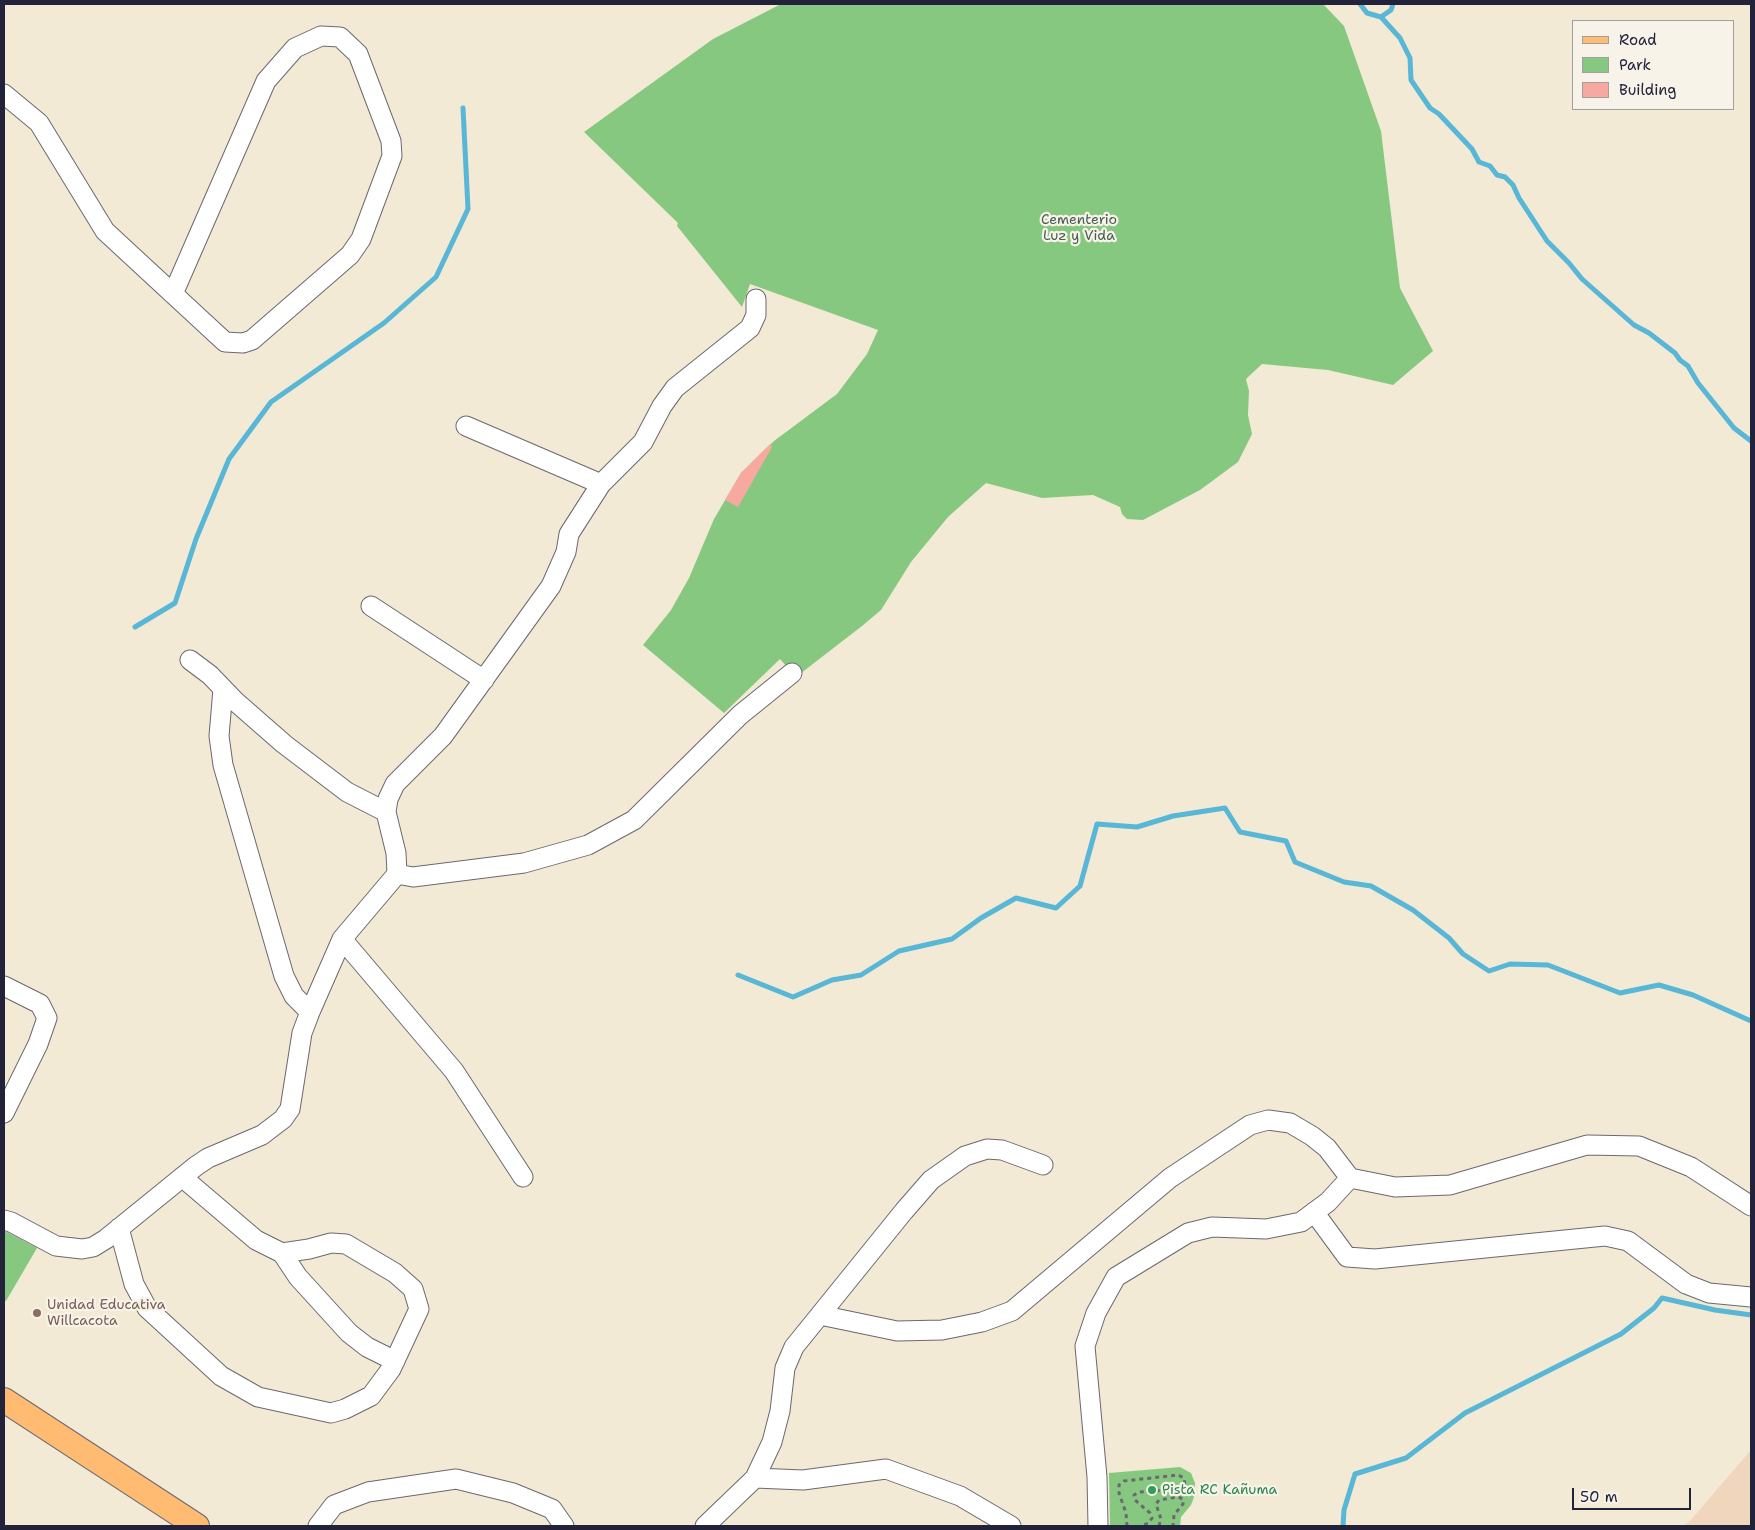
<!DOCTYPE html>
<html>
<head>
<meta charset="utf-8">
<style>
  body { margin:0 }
  #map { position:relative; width:1755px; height:1530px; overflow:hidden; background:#f2ead4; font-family:"Shantell Sans",sans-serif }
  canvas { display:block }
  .frame { position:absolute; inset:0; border:5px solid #22223b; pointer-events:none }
  .legend { position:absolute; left:1572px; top:20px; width:162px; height:90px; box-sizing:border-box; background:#f7f3e8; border:1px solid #a29fa3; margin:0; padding:6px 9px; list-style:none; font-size:15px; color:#22223b }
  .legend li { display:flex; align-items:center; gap:10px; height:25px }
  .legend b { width:25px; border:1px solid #a29fa3 }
  .scale { position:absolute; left:1572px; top:1488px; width:119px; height:22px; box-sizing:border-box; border:2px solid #22223b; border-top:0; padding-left:6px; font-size:15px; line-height:18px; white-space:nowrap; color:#22223b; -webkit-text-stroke:4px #f7f3e8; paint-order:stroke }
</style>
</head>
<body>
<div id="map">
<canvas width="1755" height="1530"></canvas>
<div class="frame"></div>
<ul class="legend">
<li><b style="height:6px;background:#febb71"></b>Road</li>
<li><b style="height:14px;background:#87c880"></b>Park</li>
<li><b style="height:14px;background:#f7a9a0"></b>Building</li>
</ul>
<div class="scale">50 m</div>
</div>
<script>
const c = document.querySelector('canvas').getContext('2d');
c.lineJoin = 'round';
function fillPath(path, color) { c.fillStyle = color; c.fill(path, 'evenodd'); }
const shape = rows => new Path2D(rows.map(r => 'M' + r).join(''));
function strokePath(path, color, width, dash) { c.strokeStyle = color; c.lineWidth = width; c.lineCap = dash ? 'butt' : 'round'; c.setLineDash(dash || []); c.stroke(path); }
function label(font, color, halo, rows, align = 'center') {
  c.font = font + ' "Shantell Sans",sans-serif'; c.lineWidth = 4.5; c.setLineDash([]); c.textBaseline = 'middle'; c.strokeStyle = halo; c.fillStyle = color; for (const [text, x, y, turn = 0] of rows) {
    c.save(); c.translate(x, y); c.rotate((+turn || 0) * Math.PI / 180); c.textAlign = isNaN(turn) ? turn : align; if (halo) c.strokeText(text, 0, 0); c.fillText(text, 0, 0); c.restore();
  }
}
const built = shape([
  [1751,1450,1751,1526,1684,1526,1689,1522]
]);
const green = shape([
  [781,4,1323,4,1344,26,1381,131,1400,288,1433,351,1393,385,1328,370,1262,364,1246,379,1249,391,1248,415,1252,434,1238,462,1200,490,1143,520,1127,519,1122,514,1120,507,1093,495,1042,498,986,483,948,517,911,562,881,610,862,626,796,677,780,659,724,713,643,645,671,610,689,578,714,519,741,473,774,441,837,394,867,354,878,330,750,284,742,307,677,226,678,223,584,132,713,39],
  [5,1231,37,1248,6,1301,4,1300],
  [1180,1467,1191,1473,1195,1483,1194,1497,1191,1505,1181,1517,1180,1526,1110,1526,1109,1473]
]);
const stream = shape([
  [1360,4,1367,13,1381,17],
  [1393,4,1391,10,1381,17,1400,38,1410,58,1411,80,1430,108,1439,114,1472,149,1479,162,1490,166,1497,175,1505,177,1513,185,1519,198,1547,241,1569,263,1582,279,1634,325,1649,333,1675,353,1680,360,1688,366,1698,383,1734,428,1751,441],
  [135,627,175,603,196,539,229,459,271,402,384,323,436,277,468,209,463,108],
  [738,975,793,997,832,980,861,975,899,951,952,939,981,918,1016,898,1056,908,1080,886,1097,824,1137,827,1173,816,1225,808,1240,832,1286,841,1295,862,1344,882,1371,886,1413,910,1449,938,1463,954,1489,971,1510,964,1548,965,1620,993,1659,985,1693,995,1751,1021],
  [1343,1526,1344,1510,1355,1474,1406,1458,1465,1413,1621,1334,1654,1308,1662,1298,1715,1310,1751,1315]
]);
const building = shape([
  [770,444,772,447,738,507,725,500,741,473]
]);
const path = shape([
  [1127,1526,1126,1513,1119,1493,1119,1485,1124,1481,1178,1475,1184,1478,1185,1486,1181,1489,1139,1492,1134,1495,1135,1500,1150,1513,1152,1518,1149,1523,1140,1526],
  [1159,1526,1161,1519,1156,1504,1159,1500,1178,1497,1183,1499,1183,1504,1174,1515,1173,1526]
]);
const minor = shape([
  [4,94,39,123,105,231,225,342,243,343,252,340,350,255,361,239,392,156,391,141,358,54,340,37,321,36,295,48,266,81,173,294],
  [466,426,601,484],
  [371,606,484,680],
  [190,660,210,675,236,702,284,744,347,792,386,812],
  [223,689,219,736,223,765,284,976,294,996,310,1012],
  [397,874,413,877,524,863,588,845,634,820,740,715,792,673],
  [342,939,454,1071,523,1177],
  [4,986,40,1004,47,1018,38,1044,4,1113],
  [182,1177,256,1240,282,1253,298,1277,349,1333,367,1347,395,1361],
  [1314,1212,1347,1257,1375,1259,1605,1236,1628,1241,1686,1284,1709,1293,1751,1297],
  [4,1220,11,1222,56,1246,82,1249,93,1247,106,1239,196,1166,208,1158,262,1135,283,1119,290,1109,302,1033,310,1012,342,939,397,874,396,853,386,812,388,799,395,784,443,736,551,586,566,552,569,534,601,484,643,442,662,406,675,388,750,328,756,315,756,299],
  [119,1228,134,1284,147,1308,221,1376,258,1397,331,1413,345,1409,371,1396,391,1369,419,1309,413,1289,395,1273,346,1244,331,1243,309,1249,282,1253],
  [820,1315,897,1331,942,1330,982,1322,1012,1311,1170,1178,1250,1125,1268,1120,1290,1123,1312,1136,1327,1148,1350,1178,1395,1187,1450,1185,1587,1145,1639,1146,1691,1167,1751,1206],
  [755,1478,803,1480,886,1469,960,1496,1011,1526],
  [318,1526,334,1505,368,1492,456,1479,513,1493,552,1509,564,1526],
  [705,1526,755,1478,772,1442,780,1411,785,1368,794,1347,904,1211,931,1180,965,1156,987,1149,1002,1150,1043,1165],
  [1098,1526,1097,1477,1085,1346,1096,1313,1116,1277,1188,1233,1212,1227,1266,1229,1301,1222,1328,1202,1350,1178]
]);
const major = shape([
  [4,1400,197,1526]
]);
const markers = [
  [37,1313,5,"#8d6e63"],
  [1152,1490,5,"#2e9e5b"]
];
const parkNames = [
  ["Cementerio",1079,220],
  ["Luz y Vida",1079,236]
];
const educationNames = [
  ["Unidad Educativa",47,1305],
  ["Willcacota",47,1321]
];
const leisureNames = [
  ["Pista RC Kañuma",1162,1490]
];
fillPath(built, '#f0d6bc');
fillPath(green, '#87c880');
strokePath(stream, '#58b6d6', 5);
fillPath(building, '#f7a9a0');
strokePath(minor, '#6b6871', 21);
strokePath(major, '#6b6871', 26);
strokePath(path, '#6b6871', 3, [4, 4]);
strokePath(minor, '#fff', 19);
strokePath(major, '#febb71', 24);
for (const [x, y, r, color] of markers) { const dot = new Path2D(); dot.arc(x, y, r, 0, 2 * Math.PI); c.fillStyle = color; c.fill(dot); strokePath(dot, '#f7f3e8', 2); }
label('14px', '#455c53', '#f7f3e8', parkNames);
label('14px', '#785e54', '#f7f3e8', educationNames, 'left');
label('14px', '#27864d', '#f7f3e8', leisureNames, 'left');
</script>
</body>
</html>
